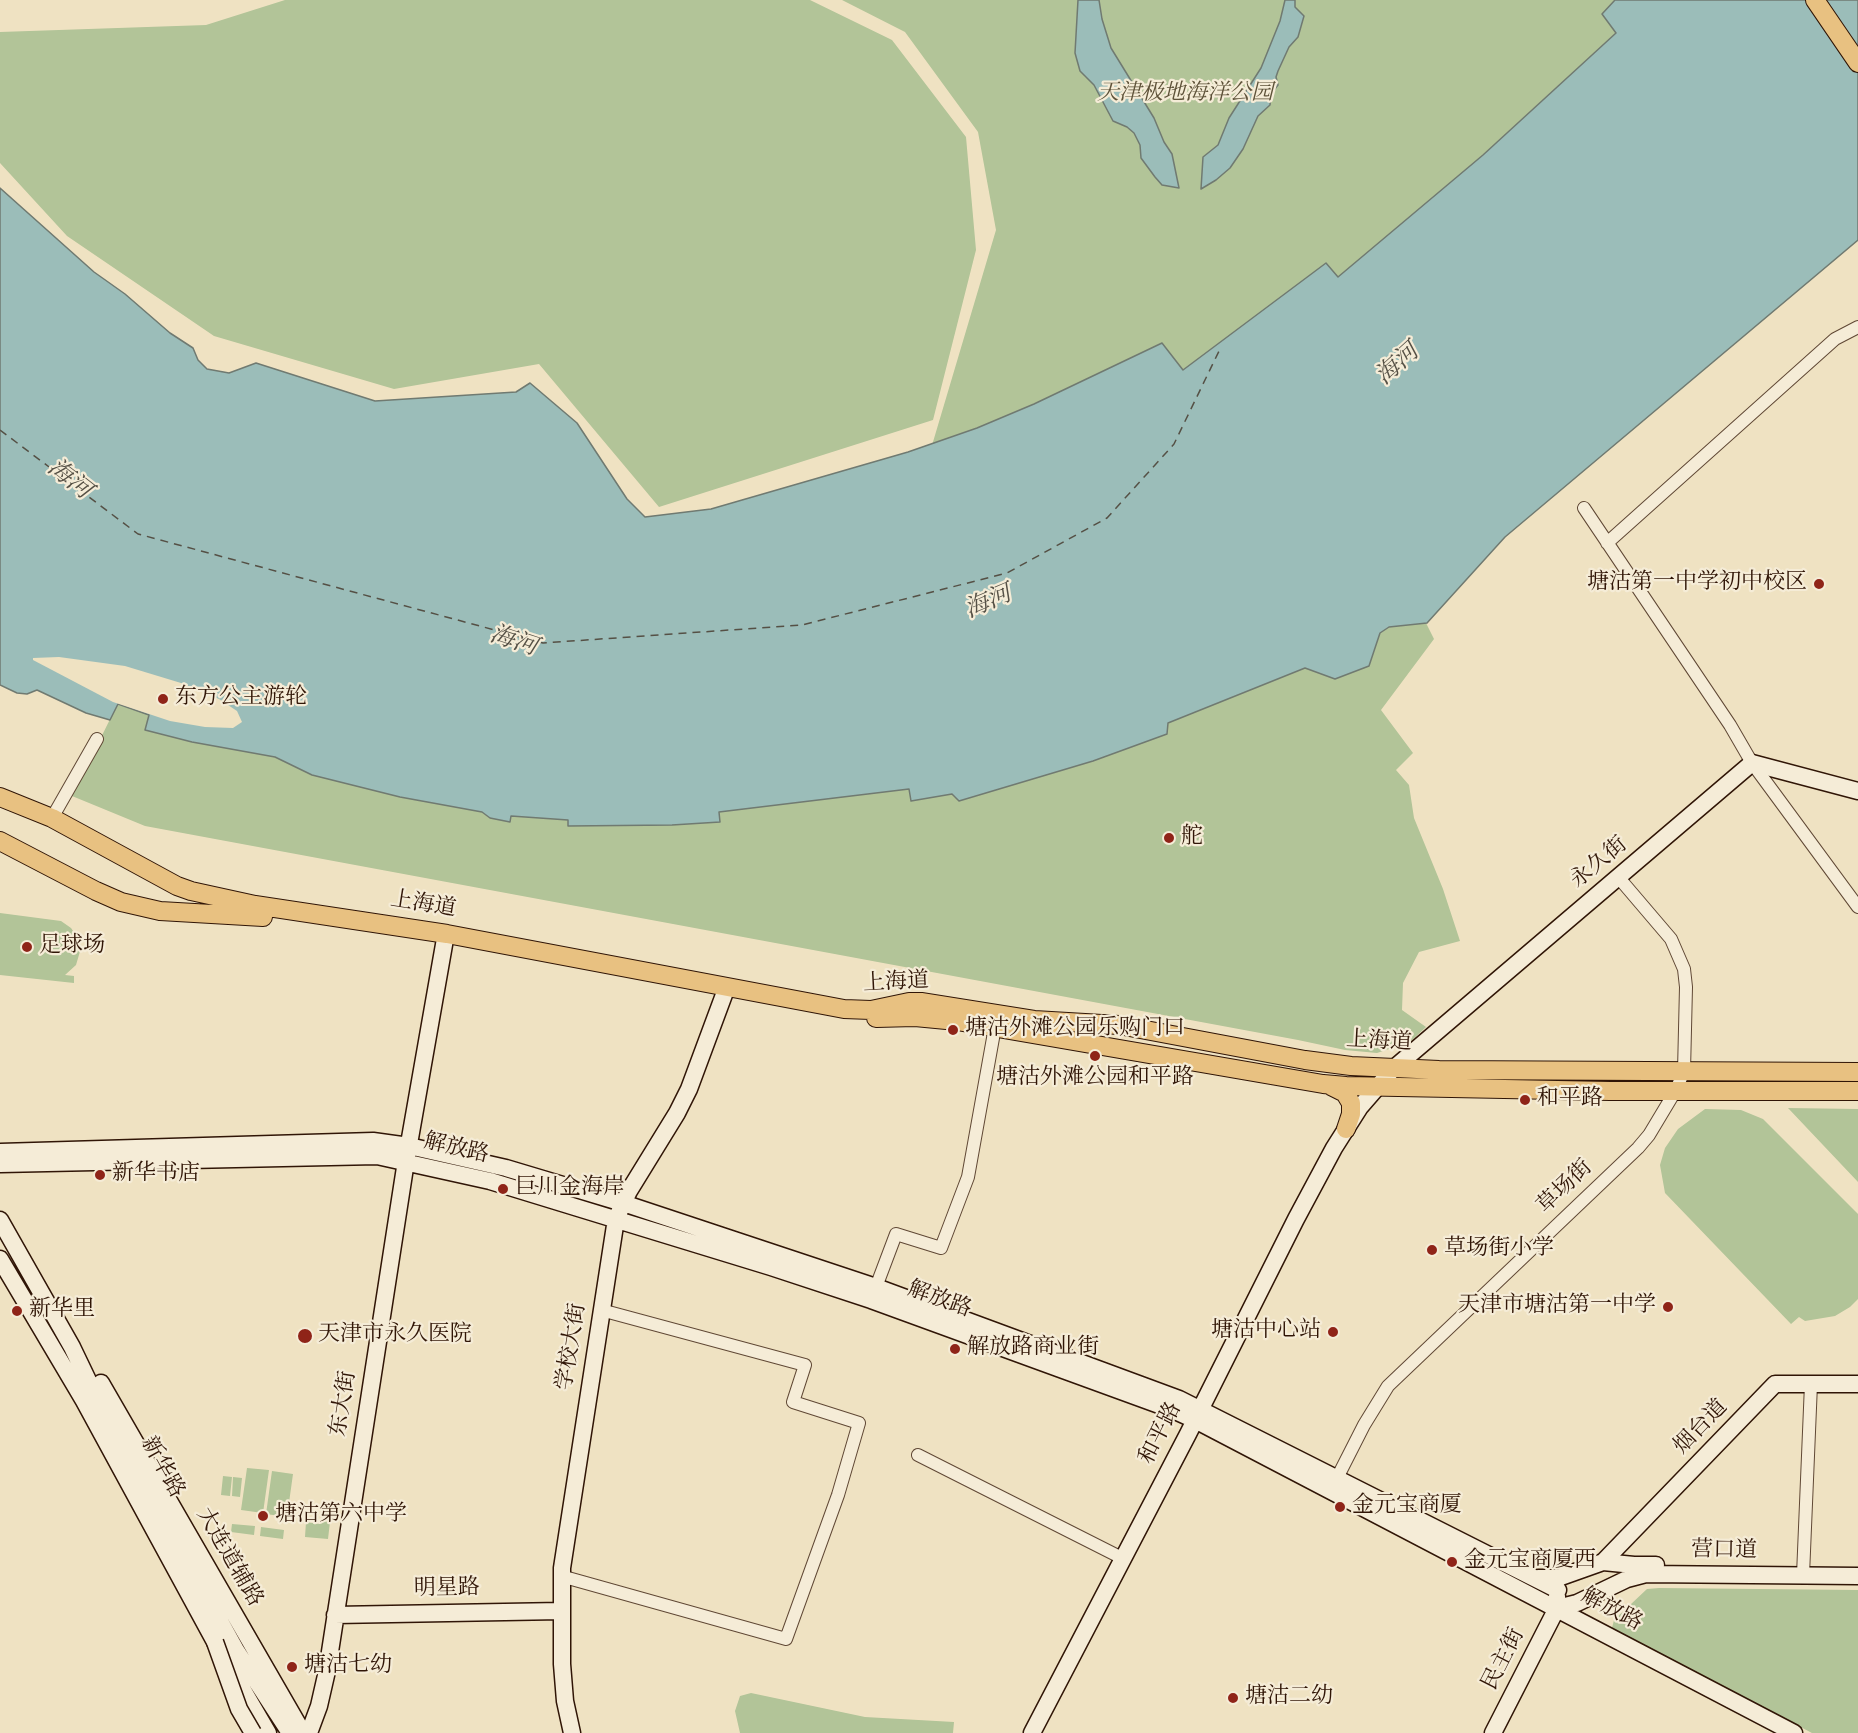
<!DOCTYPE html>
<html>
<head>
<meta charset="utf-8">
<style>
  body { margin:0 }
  canvas { display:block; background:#efe2c2 }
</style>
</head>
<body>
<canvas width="1858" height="1733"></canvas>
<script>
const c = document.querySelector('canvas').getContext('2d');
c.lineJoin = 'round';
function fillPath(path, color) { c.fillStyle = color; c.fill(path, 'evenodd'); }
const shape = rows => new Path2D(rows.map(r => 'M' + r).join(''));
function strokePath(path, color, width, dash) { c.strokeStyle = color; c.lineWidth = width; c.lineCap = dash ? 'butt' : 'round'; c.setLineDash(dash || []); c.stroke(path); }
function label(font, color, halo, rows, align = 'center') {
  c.font = font + ' Vollkorn,"Noto Serif SC",serif'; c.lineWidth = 4.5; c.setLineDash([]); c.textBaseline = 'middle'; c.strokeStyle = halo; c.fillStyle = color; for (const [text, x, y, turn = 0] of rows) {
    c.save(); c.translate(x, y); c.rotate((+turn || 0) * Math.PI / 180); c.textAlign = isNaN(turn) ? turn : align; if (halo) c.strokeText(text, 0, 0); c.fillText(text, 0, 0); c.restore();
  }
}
const green = shape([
  [285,0,810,0,892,40,966,137,976,250,933,420,659,507,539,364,394,389,214,336,67,236,0,163,0,32,206,25],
  [842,0,1657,0,1355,274,1176,381,930,452,996,230,978,132,905,32],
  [1421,613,1434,639,1381,710,1413,753,1396,770,1409,785,1414,818,1443,889,1460,941,1419,952,1403,983,1402,1010,1426,1027,1410,1042,1377,1053,1345,1050,1298,1040,145,826,72,796,123,693],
  [0,913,61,921,71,928,78,938,81,948,76,965,65,975,74,976,74,983,0,975],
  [1788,1108,1858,1109,1858,1182],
  [1705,1109,1741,1110,1763,1119,1858,1214,1858,1299,1850,1307,1835,1316,1805,1321,1799,1317,1791,1324,1665,1193,1660,1165,1665,1148,1678,1129],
  [247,1468,269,1470,263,1513,241,1510],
  [272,1471,293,1474,287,1517,266,1514],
  [223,1476,232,1477,230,1496,221,1495],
  [233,1477,242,1478,240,1497,232,1496],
  [321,1521,330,1522,328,1539,305,1537,306,1522,320,1524],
  [232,1524,255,1526,254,1535,231,1532],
  [261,1527,284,1530,283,1539,260,1536],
  [1659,1588,1858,1590,1858,1733,1812,1733,1612,1628,1614,1620,1647,1589],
  [751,1693,865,1717,954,1722,953,1733,740,1733,735,1711,740,1696]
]);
const water = shape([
  [1078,0,1099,0,1102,19,1111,48,1154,118,1164,142,1172,154,1179,188,1162,185,1155,177,1141,158,1140,145,1134,133,1127,127,1113,121,1094,85,1080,71,1075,53,1078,0],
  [1285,0,1295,0,1295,7,1304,16,1298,37,1289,47,1278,71,1276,77,1278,85,1271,94,1270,105,1258,116,1243,149,1230,168,1216,180,1201,189,1203,157,1218,145,1229,118,1261,68,1280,21,1285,0],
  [1615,0,1858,0,1858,240,1505,537,1427,623,1389,627,1380,633,1369,666,1335,679,1305,668,1168,723,1167,734,1093,761,959,801,952,794,911,801,909,789,719,812,720,822,672,825,568,826,568,820,511,816,510,822,490,818,482,812,400,797,312,775,275,757,192,742,145,730,149,715,118,704,110,720,86,713,37,690,27,694,17,693,0,685,0,188,94,272,125,294,170,333,193,348,198,360,207,369,229,373,256,363,375,401,516,392,530,383,577,423,627,499,645,517,711,509,908,452,977,428,1034,404,1162,343,1183,370,1326,263,1338,277,1483,155,1616,33,1602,14,1615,0]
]);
const pier = shape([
  [59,657,125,666,181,683,219,699,237,711,242,722,233,728,205,727,170,721,113,702,33,660,33,658]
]);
const ferry = shape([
  [0,430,138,534,543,643,802,625,1007,573,1107,518,1174,444,1220,349]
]);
const street = shape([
  [1584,508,1730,725,1752,763,1858,907],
  [1607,543,1835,339,1858,327],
  [52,818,97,739],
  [876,1287,896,1234,941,1248,968,1177,995,1027],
  [918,1455,1122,1558],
  [1333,1486,1364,1425,1388,1386,1638,1148,1649,1135,1676,1090,1684,1071,1686,987,1684,969,1671,939,1619,878],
  [1803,1575,1811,1384],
  [562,1580,568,1578,786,1639,838,1495,859,1423,793,1402,805,1365,601,1310]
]);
const secondary = shape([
  [0,1152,373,1141,409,1146,506,1168,623,1203,876,1287,1179,1399,1558,1590],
  [0,1164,377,1156,490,1181,771,1267,871,1300,1173,1410,1195,1420,1794,1733],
  [0,1220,72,1347,95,1395,236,1650,290,1733],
  [0,1259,84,1401,215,1642,268,1733],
  [101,1383,303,1733],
  [1603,1562,1634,1565,1656,1565],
  [1538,1578,1558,1578,1603,1562,1775,1384,1858,1384],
  [1557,1608,1577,1603,1627,1579,1646,1574,1858,1576],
  [335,1615,561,1611],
  [309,1733,319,1706,327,1671,406,1161,445,939],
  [572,1733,565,1701,562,1664,562,1568,616,1219,629,1191,677,1113,689,1089,725,992],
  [1032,1733,1188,1434,1296,1219,1334,1148,1360,1107,1393,1069,1752,763,1858,791],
  [1493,1733,1557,1608,1557,1596]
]);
const primary = shape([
  [1815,0,1858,63],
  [0,797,52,818,177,886,191,891,255,905,447,934,844,1009,871,1010,909,1002,921,1002,1034,1020,1119,1025,1305,1060,1351,1066,1439,1070,1858,1072],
  [0,841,96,891,121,902,160,911,263,917],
  [876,1018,915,1017,957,1021,1323,1084,1346,1086,1610,1091,1858,1091],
  [1331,1086,1345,1093,1351,1103,1351,1114,1346,1129]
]);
const secondaryBridge = shape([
  [215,1642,239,1709,253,1733]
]);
const markers = [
  [1819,584,6,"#8f2418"],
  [163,699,6,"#8f2418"],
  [1169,838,6,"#8f2418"],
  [27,947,6,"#8f2418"],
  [953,1030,6,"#8f2418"],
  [1095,1056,6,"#8f2418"],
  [1525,1100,6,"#8f2418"],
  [100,1175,6,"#8f2418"],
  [503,1189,6,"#8f2418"],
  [1432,1250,6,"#8f2418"],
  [1668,1307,6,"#8f2418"],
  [17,1311,6,"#8f2418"],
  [1333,1332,6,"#8f2418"],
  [305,1336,8,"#8f2418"],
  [955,1349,6,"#8f2418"],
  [1340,1507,6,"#8f2418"],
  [263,1516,6,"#8f2418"],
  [1452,1562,6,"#8f2418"],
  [292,1667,6,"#8f2418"],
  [1233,1698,6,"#8f2418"]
];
const parkNames = [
  ["天津极地海洋公园",1185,95]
];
const poiNames = [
  ["塘沽第一中学初中校区",1807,584,"right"],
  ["东方公主游轮",175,699],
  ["舵",1181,838],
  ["足球场",39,947],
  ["塘沽外滩公园乐购门口",965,1030],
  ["塘沽外滩公园和平路",1095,1079,"center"],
  ["和平路",1537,1100],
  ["新华书店",112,1175],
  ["巨川金海岸",515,1189],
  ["草场街小学",1444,1250],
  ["天津市塘沽第一中学",1656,1307,"right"],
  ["新华里",29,1311],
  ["塘沽中心站",1321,1332,"right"],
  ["天津市永久医院",318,1336],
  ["解放路商业街",967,1349],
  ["金元宝商厦",1352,1507],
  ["塘沽第六中学",275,1516],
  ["金元宝商厦西",1464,1562],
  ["塘沽七幼",304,1667],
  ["塘沽二幼",1245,1698]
];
const streetNames = [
  ["永久街",1600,864,-40],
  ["上海道",423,906,9],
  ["上海道",896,984,-3],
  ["上海道",1379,1043,3],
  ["解放路",456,1150,13],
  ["草场街",1566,1188,-44],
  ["解放路",939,1301,20],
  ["学校大街",573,1347,-81],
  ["东大街",345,1404,-81],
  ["烟台道",1702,1428,-46],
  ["和平路",1162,1434,-63],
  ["新华路",161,1468,61],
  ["营口道",1724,1552,1],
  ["大连道辅路",228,1558,60],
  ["明星路",447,1590,-1],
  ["解放路",1611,1611,28],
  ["民主街",1505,1660,-63]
];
const waterNames = [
  ["海河",1399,366,-42],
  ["海河",68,481,38],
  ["海河",989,604,-23],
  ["海河",513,643,18]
];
fillPath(green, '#b2c498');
fillPath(water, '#9bbdb9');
strokePath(water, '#707a71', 1.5);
fillPath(pier, '#efe2c2');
strokePath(ferry, '#555045', 1.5, [8, 6]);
strokePath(street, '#604835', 14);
strokePath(secondary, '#301506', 19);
strokePath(primary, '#301506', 20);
strokePath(street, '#f5ecd7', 12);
strokePath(secondary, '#f5ecd7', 16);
strokePath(primary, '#e8c181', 18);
strokePath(secondaryBridge, '#301506', 19, []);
strokePath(secondaryBridge, '#f5ecd7', 16);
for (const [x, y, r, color] of markers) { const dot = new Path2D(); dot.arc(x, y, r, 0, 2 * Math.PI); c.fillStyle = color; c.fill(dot); strokePath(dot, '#f5ecd7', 2); }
label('italic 22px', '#5e5239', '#f5ecd7', parkNames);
label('22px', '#301506', '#f5ecd7', poiNames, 'left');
label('22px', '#301506', '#f5ecd7', streetNames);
label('italic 24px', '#555045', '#f5ecd7', waterNames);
</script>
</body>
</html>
